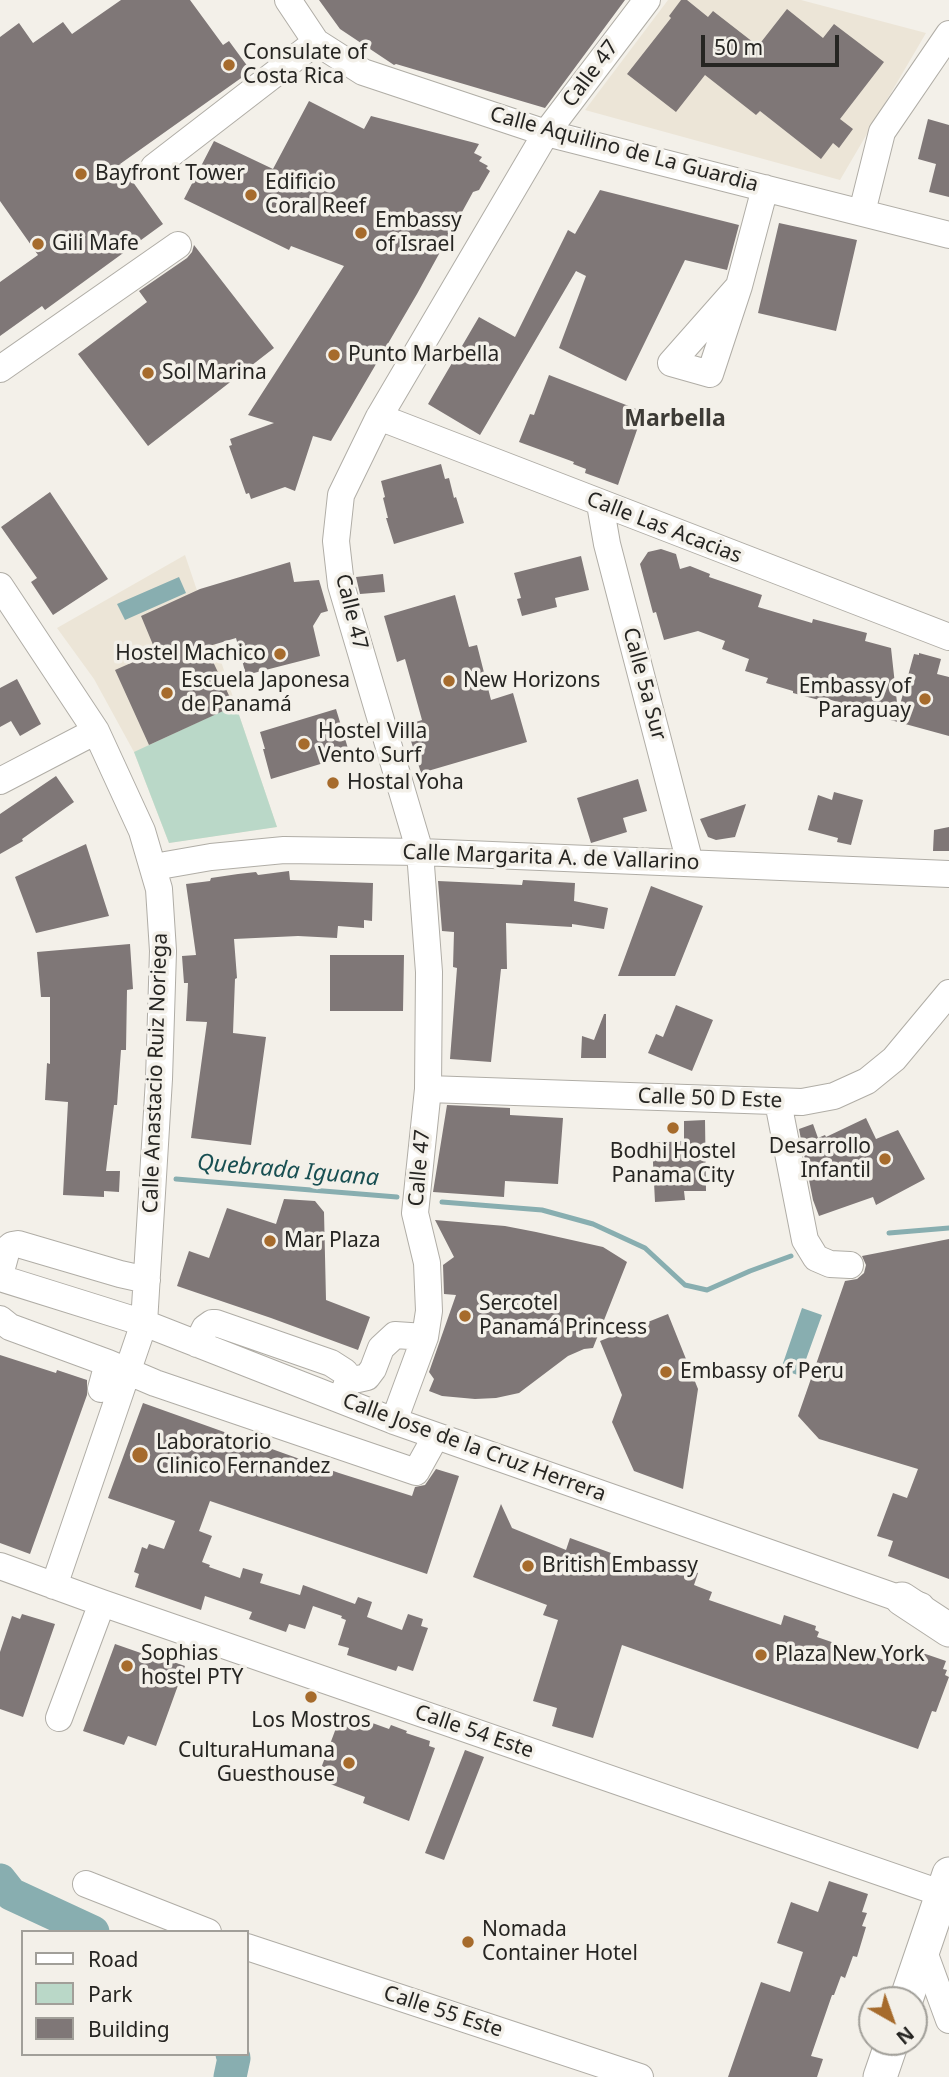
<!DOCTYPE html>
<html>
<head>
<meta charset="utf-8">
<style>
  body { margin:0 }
  #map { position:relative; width:949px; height:2077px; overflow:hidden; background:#f3f0e9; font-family:"Noto Sans",sans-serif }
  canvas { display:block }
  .legend { position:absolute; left:21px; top:1930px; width:228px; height:126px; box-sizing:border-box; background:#f3f0e9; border:2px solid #a19f99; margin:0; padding:9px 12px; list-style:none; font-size:21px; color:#262522 }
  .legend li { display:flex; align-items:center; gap:14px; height:35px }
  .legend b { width:35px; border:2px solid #a19f99 }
  .north { position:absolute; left:858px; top:1986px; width:70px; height:70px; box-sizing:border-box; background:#f3f0e9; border:2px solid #a19f99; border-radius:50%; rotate:140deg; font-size:19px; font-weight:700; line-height:28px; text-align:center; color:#262522 }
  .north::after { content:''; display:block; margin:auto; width:24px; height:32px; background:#a66b2c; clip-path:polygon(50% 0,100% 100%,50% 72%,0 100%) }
  .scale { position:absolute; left:701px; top:35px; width:138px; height:32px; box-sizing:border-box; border:4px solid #262522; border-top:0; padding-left:9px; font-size:21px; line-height:24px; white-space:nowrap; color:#262522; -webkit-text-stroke:5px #f3f0e9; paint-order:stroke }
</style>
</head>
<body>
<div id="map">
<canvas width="949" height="2077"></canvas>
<ul class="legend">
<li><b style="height:9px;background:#fff"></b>Road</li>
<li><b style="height:19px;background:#bad8c8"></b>Park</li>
<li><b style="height:19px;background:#7f7777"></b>Building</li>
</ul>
<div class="north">N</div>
<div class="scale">50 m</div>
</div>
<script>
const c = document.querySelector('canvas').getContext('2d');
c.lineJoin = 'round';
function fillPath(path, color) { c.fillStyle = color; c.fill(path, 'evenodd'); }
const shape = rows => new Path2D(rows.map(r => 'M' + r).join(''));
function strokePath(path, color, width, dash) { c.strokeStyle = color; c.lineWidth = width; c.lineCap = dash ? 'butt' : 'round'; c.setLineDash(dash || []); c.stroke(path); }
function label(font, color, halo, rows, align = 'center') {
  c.font = font + ' "Noto Sans",sans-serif'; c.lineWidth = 7; c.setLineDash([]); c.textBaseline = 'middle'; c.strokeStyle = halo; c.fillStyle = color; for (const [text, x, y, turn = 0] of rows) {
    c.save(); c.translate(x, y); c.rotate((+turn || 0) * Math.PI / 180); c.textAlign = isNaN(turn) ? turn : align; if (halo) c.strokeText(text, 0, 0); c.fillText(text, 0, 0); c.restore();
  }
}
const built = shape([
  [668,0,801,0,926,33,840,180,585,110],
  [185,555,277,827,169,843,134,752,94,679,57,628]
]);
const green = shape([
  [233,706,236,706,277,827,169,843,134,752]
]);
const water = shape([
  [179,577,186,593,125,620,117,604],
  [802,1308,822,1315,800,1376,781,1369]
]);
const stream = shape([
  [176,1179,397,1197],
  [442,1202,542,1210,593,1224,645,1248,685,1285,707,1290,750,1271,791,1256],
  [889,1233,949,1228]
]);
const river = shape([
  [0,1880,11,1894,93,1932],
  [230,2077,234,2058,232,2054]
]);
const building = shape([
  [121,0,190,0,223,45,229,41,251,71,120,164,163,224,45,310,42,306,0,336,0,282,38,255,0,201,0,37,19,23,33,43,63,22,72,34],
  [319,0,625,0,545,108,396,64,394,65,340,29],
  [681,0,687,0,708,17,713,11,758,46,787,9,823,38,834,24,884,62,840,119,853,129,839,148,833,143,821,159,760,111,756,115,705,75,676,112,627,74,671,18,669,16],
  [309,101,364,129,371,116,479,144,474,153,482,157,479,161,488,166,486,168,490,171,479,190,473,192,417,294,331,441,313,436,295,491,285,487,251,499,249,493,246,494,229,446,232,445,230,439,274,423,248,415,344,266,291,246,289,250,184,199,214,141,273,169],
  [928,119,949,125,949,197,929,192,936,164,918,159],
  [600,190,739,225,727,270,685,260,626,381,559,348,586,276,576,271,480,435,428,404,479,317,515,337,568,230,575,234],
  [779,223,857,240,836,331,758,313],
  [194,245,274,348,148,446,78,354,147,302,139,291,187,258,192,252],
  [549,375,639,410,633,425,638,427,618,485,585,473,586,469,573,464,574,462,519,442,530,414,534,415],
  [441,464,445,479,449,478,454,498,456,497,464,523,394,544,386,518,388,518,383,498,385,497,381,481],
  [50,492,108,579,53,615,31,582,37,578,1,527],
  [661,549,676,554,680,569,690,566,710,574,709,577,762,595,758,607,812,623,813,619,867,633,865,641,891,648,898,712,914,654,919,655,919,653,941,659,937,674,949,677,949,736,876,716,875,721,857,716,859,708,831,700,830,703,793,693,793,691,766,683,768,678,745,671,749,659,722,649,725,641,698,631,664,640,656,612,653,613,640,564,648,552],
  [581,556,589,590,555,598,557,607,522,616,517,599,521,598,514,573],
  [290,562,294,582,319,580,328,611,321,613,313,626,320,656,246,675,236,638,206,647,234,706,149,745,115,670,156,652,141,616,200,589],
  [383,574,385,592,360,594,356,577],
  [455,595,469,647,477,645,491,700,513,693,527,742,421,773,406,725,422,720,405,659,397,662,384,616],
  [17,679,41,724,20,736,11,721,0,727,0,688],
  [336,709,350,755,271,779,263,749,265,749,260,732],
  [56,776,74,802,22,839,23,841,0,854,0,814],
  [638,779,647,811,623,818,627,832,591,843,577,798],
  [834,792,863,800,851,845,837,842,838,838,808,830,818,795,832,800],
  [746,804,735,837,716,840,708,837,700,819],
  [949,827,949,851,933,851,934,830],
  [86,844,109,916,36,933,15,877],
  [289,871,290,880,373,883,372,921,364,920,364,928,338,926,337,938,298,936,234,939,237,978,235,979,233,1033,266,1037,251,1145,191,1138,207,1022,186,1021,188,983,184,983,182,956,196,955,186,884,210,881,211,878,238,874,256,872,258,875],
  [523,880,575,883,574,901,608,908,604,929,572,924,572,927,506,923,507,969,501,969,491,1062,450,1059,457,968,453,967,454,932,442,931,438,881,522,885],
  [651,886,703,906,675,976,618,976],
  [130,944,133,989,127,990,126,1050,121,1050,117,1105,114,1105,106,1171,120,1171,119,1192,104,1191,104,1197,63,1195,68,1102,45,1100,47,1063,50,1064,50,997,41,997,37,952],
  [330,955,404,955,403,1011,330,1011],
  [676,1005,713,1020,692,1071,648,1053,656,1034,663,1037],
  [604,1014,606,1014,606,1058,581,1058,582,1036,594,1040],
  [447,1105,510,1108,510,1115,563,1118,558,1184,505,1181,504,1197,433,1192],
  [866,1118,876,1139,898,1130,925,1179,876,1205,873,1197,819,1216,813,1200,799,1129,813,1124,818,1138,825,1135,826,1137],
  [705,1120,706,1191,684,1191,685,1200,655,1202,652,1143,684,1141,684,1121],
  [284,1199,315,1201,324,1212,326,1300,370,1317,358,1350,271,1318,177,1286,189,1251,209,1258,227,1208,276,1224],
  [435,1220,505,1226,536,1232,603,1247,627,1262,593,1348,584,1349,568,1356,519,1393,496,1398,475,1399,442,1396,429,1391,434,1379,429,1372,456,1295,444,1294,443,1265,454,1257],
  [949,1239,949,1579,888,1556,893,1541,877,1536,893,1493,907,1498,918,1469,819,1439,798,1416,845,1281,857,1279,864,1273,866,1265,862,1256],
  [668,1314,698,1389,683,1489,634,1471,612,1422,622,1395,600,1341],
  [0,1355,56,1373,57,1370,87,1380,87,1395,30,1554,0,1543],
  [143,1403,339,1473,412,1496,415,1487,425,1485,436,1469,459,1476,427,1574,210,1501,199,1531,212,1536,202,1562,210,1565,209,1567,240,1578,243,1568,263,1574,260,1583,300,1595,303,1585,355,1604,358,1597,372,1602,367,1617,402,1630,408,1614,423,1619,421,1626,428,1628,413,1671,398,1666,396,1671,347,1655,349,1648,338,1645,346,1620,341,1618,342,1616,313,1606,305,1629,289,1624,286,1632,249,1619,252,1612,205,1596,201,1610,135,1587,139,1574,134,1572,142,1547,147,1549,149,1544,164,1549,175,1521,108,1498],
  [501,1504,512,1528,566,1550,570,1538,655,1569,659,1559,698,1573,694,1585,712,1592,709,1600,781,1625,784,1615,816,1626,815,1630,819,1632,817,1637,893,1663,911,1649,946,1661,943,1669,947,1670,945,1675,949,1677,936,1712,932,1711,918,1749,622,1645,593,1738,552,1726,557,1708,533,1701,558,1620,543,1615,547,1605,473,1577],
  [22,1614,55,1624,23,1717,0,1709,0,1652,12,1616,20,1619],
  [115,1644,158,1659,159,1657,185,1666,156,1746,128,1736,124,1745,83,1731],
  [342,1712,389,1729,391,1725,407,1731,406,1733,430,1741,429,1746,435,1748,409,1821,363,1803,365,1797,317,1779],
  [465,1750,484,1757,444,1860,425,1853],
  [829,1881,868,1894,862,1912,867,1913,862,1926,866,1927,857,1957,853,1956,845,1978,841,1976,834,1995,832,1995,811,2056,823,2059,817,2077,728,2077,761,1982,790,1992,803,1952,777,1943,791,1902,818,1912]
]);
const minor = shape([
  [288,0,316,42,363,72,546,133,949,235],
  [154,167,316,42],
  [862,212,882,132,949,34],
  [739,286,671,363,710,374,739,286,765,188],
  [0,369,178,245],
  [379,417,949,637],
  [600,504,607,544,690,863],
  [0,586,96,731,142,831,159,889,163,951,159,1079,144,1323,54,1586],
  [0,781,96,731],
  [154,867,211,857,284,850,420,852,949,874],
  [428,1089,802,1102,834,1096,867,1081,894,1059,949,993],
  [778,1102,805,1240,816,1258,830,1264,850,1265],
  [0,1275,7,1249,12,1245,18,1244,120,1274,147,1280],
  [0,1278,144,1323,394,1421,921,1606],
  [0,1319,10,1327,108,1363,155,1383,416,1472,436,1436],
  [197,1344,205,1328,212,1323,216,1323,331,1363,345,1372,348,1381,341,1400],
  [347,1377,358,1379,367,1377,373,1369,381,1348,395,1335,425,1337],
  [101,1389,108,1363],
  [394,1421,425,1337,429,1311,427,1263,415,1213,428,1089,429,972,420,852,341,585,336,541,341,495,379,417,546,133,647,0],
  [0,1566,102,1603,949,1896],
  [59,1718,102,1603],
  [86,1884,208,1932],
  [247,1947,640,2077],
  [923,1949,949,2020]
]);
const major = shape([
  [902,1599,949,1630],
  [906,2000,949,1874],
  [880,2077,892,2042]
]);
const markers = [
  [229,65,7,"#a66b2c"],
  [81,174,7,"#a66b2c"],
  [251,195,7,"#a66b2c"],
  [361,233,7,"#a66b2c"],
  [38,244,7,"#a66b2c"],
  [334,355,7,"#a66b2c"],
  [148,373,7,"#a66b2c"],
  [280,654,7,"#a66b2c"],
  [449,681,7,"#a66b2c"],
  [167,693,7,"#a66b2c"],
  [925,699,7,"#a66b2c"],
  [304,744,7,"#a66b2c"],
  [333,783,7,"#a66b2c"],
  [673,1128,7,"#a66b2c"],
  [885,1159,7,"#a66b2c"],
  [270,1241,7,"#a66b2c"],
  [465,1316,7,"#a66b2c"],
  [666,1372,7,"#a66b2c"],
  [140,1455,9,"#a66b2c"],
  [528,1566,7,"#a66b2c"],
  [761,1655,7,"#a66b2c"],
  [127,1666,7,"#a66b2c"],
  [311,1697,7,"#a66b2c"],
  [349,1763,7,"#a66b2c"],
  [468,1942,7,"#a66b2c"]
];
const poiNames = [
  ["Consulate of",243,53],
  ["Costa Rica",243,77],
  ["Bayfront Tower",95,174],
  ["Edificio",265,183],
  ["Coral Reef",265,207],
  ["Embassy",375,221],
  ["of Israel",375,245],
  ["Gili Mafe",52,244],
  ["Punto Marbella",348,355],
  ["Sol Marina",162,373],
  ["Hostel Machico",266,654,"right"],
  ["Escuela Japonesa",181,681],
  ["de Panamá",181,705],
  ["New Horizons",463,681],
  ["Embassy of",911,687,"right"],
  ["Paraguay",911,711,"right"],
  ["Hostel Villa",318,732],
  ["Vento Surf",318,756],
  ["Hostal Yoha",347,783],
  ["Desarrollo",871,1147,"right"],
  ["Infantil",871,1171,"right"],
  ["Bodhi Hostel",673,1152,"center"],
  ["Panama City",673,1176,"center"],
  ["Mar Plaza",284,1241],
  ["Sercotel",479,1304],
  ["Panamá Princess",479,1328],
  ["Embassy of Peru",680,1372],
  ["Laboratorio",156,1443],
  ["Clinico Fernandez",156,1467],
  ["British Embassy",542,1566],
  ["Sophias",141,1654],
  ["hostel PTY",141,1678],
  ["Plaza New York",775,1655],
  ["Los Mostros",311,1721,"center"],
  ["CulturaHumana",335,1751,"right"],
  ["Guesthouse",335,1775,"right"],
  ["Nomada",482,1930],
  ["Container Hotel",482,1954]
];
const streetNames = [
  ["Calle 47",591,74,-53],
  ["Calle Aquilino de La Guardia",624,150,15],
  ["Calle Las Acacias",664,528,21],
  ["Calle 47",351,612,76],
  ["Calle 5a Sur",644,684,75],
  ["Calle Margarita A. de Vallarino",551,858,2],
  ["Calle Anastacio Ruiz Noriega",156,1073,-88],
  ["Calle 50 D Este",710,1099,2],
  ["Calle 47",420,1168,-85],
  ["Calle Jose de la Cruz Herrera",474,1448,20],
  ["Calle 54 Este",474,1732,19],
  ["Calle 55 Este",443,2012,18]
];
const neighbourhoodNames = [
  ["Marbella",675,419]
];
const waterNames = [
  ["Quebrada Iguana",288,1171,5]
];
fillPath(built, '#ece5d7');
fillPath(green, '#bad8c8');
fillPath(water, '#88aeb0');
strokePath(stream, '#88aeb0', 5);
strokePath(river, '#88aeb0', 33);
fillPath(building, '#7f7777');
strokePath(minor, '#b0ada6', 28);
strokePath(major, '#b0ada6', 35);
strokePath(minor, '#fff', 26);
strokePath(major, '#fff', 33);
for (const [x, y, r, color] of markers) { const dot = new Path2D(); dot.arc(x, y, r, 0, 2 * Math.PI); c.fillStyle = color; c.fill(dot); strokePath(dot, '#f3f0e9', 2.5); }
label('21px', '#262522', '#f3f0e9', poiNames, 'left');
label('21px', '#262522', '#f3f0e9', streetNames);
label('bold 23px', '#3d3b36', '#f3f0e9', neighbourhoodNames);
label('italic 23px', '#184f52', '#f3f0e9', waterNames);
</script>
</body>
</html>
